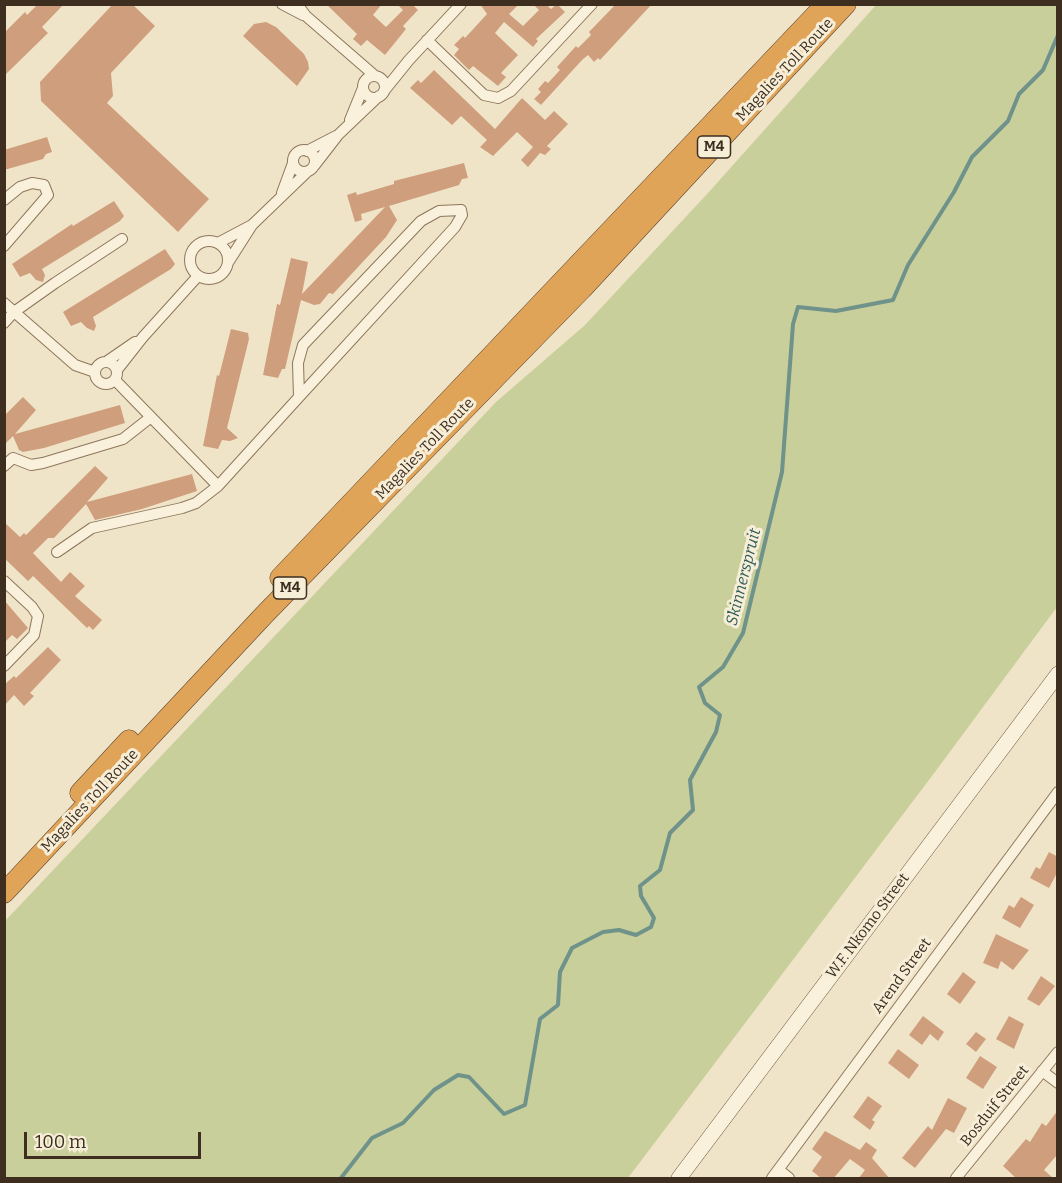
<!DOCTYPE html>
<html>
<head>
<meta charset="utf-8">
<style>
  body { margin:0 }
  #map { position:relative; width:1062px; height:1183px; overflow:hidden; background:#f0e4c8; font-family:Bitter,serif }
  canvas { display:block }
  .frame { position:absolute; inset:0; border:6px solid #3d2e20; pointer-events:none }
  .scale { position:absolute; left:24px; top:1132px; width:177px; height:27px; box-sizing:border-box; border:3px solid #3d2e20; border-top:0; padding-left:8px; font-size:18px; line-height:21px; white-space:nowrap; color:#3d2e20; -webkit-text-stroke:4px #f7eed8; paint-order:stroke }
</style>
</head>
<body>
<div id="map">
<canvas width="1062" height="1183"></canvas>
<div class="frame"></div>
<div class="scale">100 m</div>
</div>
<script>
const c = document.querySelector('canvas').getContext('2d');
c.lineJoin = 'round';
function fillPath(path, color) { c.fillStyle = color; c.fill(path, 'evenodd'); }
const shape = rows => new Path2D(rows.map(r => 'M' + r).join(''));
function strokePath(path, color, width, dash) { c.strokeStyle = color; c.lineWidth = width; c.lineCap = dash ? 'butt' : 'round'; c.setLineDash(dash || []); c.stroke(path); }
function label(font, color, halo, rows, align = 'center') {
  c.font = font + ' Bitter,serif'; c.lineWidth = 6; c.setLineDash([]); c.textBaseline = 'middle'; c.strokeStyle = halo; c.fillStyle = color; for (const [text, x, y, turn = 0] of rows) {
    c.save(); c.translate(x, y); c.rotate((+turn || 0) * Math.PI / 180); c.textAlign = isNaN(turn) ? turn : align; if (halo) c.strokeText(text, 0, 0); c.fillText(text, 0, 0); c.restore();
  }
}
const green = shape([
  [876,5,1057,5,1057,607,935,772,628,1178,5,1178,5,921,496,402,585,325,708,193]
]);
const stream = shape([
  [341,1178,372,1138,403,1123,434,1090,458,1075,469,1077,504,1114,525,1105,540,1019,558,1005,560,972,572,948,603,932,619,930,636,935,651,927,654,918,641,896,640,886,660,870,670,833,693,810,690,780,716,732,720,715,705,703,699,687,723,667,743,633,782,472,793,324,798,307,836,311,893,300,908,265,954,192,972,157,1008,121,1019,94,1043,70,1058,35]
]);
const building = shape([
  [38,4,64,4,42,27,48,33,4,76,4,33,25,12,27,15],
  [113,4,132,4,155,26,111,73,113,96,107,103,209,199,178,232,41,101,40,82],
  [326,4,382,4,373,15,386,27,403,10,397,4,412,4,418,10,403,26,406,29,385,55,367,40,361,46,353,39,357,34],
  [480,4,519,4,509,14,523,26,539,10,533,4,546,4,551,9,557,4,565,12,536,39,538,41,533,47,504,22,495,33,518,55,501,73,506,77,498,86,473,66,469,70,454,55,459,49,454,45,463,36,465,38,487,14],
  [616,4,652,4,600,60,598,58,594,62,588,55,582,60,541,105,534,99,541,92,538,89,545,81,548,83,560,70,557,67,576,46,578,48,591,35,589,32],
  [266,22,276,27,304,54,308,62,309,69,297,86,243,36,254,24],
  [434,70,495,129,522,98,545,120,554,111,568,124,547,146,551,149,545,155,540,153,528,167,521,160,533,147,517,132,493,156,480,147,487,140,461,116,452,125,410,88,418,80,421,83],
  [47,137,52,152,46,154,43,159,4,170,4,150],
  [464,163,468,178,462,179,459,185,389,206,397,220,386,237,333,294,329,293,320,304,314,305,301,300,285,369,282,369,278,378,263,375,277,304,280,305,291,258,308,262,302,294,385,207,361,214,362,220,355,222,347,195,356,192,357,195,394,184,394,181],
  [114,201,124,216,120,221,42,269,45,275,43,282,36,280,30,273,20,277,12,264,72,224,73,226],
  [165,249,175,264,171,269,93,317,96,326,94,331,87,328,81,322,71,326,63,312],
  [231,329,248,333,249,339,227,428,238,438,230,441,222,440,218,449,203,446,217,375,219,376],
  [23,397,36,410,15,434,120,405,125,423,44,448,23,452,19,450,13,436,4,445,4,416],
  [95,466,108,478,87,502,192,474,197,491,142,509,95,520,86,504,54,538,48,538,33,553,61,582,70,572,85,586,75,596,102,620,93,630,89,626,87,628,33,576,28,581,4,558,4,522,20,537,24,533,26,535],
  [4,600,28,628,17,639,12,635,4,643],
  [48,647,61,660,30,693,34,696,24,706,14,695,4,706,4,685,14,676,16,678],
  [1049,852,1058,857,1058,871,1049,888,1030,878,1036,867,1040,869],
  [1021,897,1034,905,1020,928,1002,918,1009,905,1014,908],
  [996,934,1029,950,1013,970,1001,961,998,969,983,963],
  [963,972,976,982,960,1004,947,994],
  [1041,976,1055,986,1039,1006,1027,999],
  [923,1016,944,1032,938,1041,930,1034,922,1045,909,1035],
  [1009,1016,1024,1024,1014,1049,996,1039],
  [976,1032,986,1039,976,1052,966,1044],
  [898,1049,919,1065,909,1079,888,1063],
  [980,1056,997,1067,983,1089,966,1078],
  [868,1096,882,1106,872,1120,875,1122,870,1130,853,1117],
  [948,1098,967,1108,954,1133,946,1129,915,1168,902,1158,928,1126,932,1130],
  [1058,1110,1058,1154,1044,1170,1054,1179,1017,1179,1003,1166,1026,1139,1030,1142,1042,1123,1046,1126],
  [825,1131,860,1150,866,1142,877,1150,872,1158,890,1179,858,1179,865,1170,850,1159,833,1179,822,1179,812,1171,822,1157,812,1149]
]);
const minor = shape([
  [282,4,303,15],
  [297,4,306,16,374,75],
  [427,40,484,95,498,98,511,91,592,4],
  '363 87a11 11 0 1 1 22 0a11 11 0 1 1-22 0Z',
  [384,91,409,60,461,4],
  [350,120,363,88],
  '293 161a11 11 0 1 1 22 0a11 11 0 1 1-22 0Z',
  [307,151,336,136],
  [314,166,338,135,379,96],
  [282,193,293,163],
  [4,200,20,187,32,183,44,185,48,195,4,246],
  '190 260a19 19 0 1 1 38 0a19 19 0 1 1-38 0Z',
  [218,243,252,225],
  [229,261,252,225,306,173],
  [4,303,75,365,95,372],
  [4,323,14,312,55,283,122,239],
  '95 373a11 11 0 1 1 22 0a11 11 0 1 1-22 0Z',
  [106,362,135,342],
  [117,370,143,337,198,276],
  [115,380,218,486],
  [4,466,13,458,31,465,43,463,123,439,151,417],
  [57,552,92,528,182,508,196,503,218,486,299,397,455,227,462,215,461,210,439,211,421,221,303,345,298,363,299,397],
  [4,581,32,607,38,616,34,635,4,666],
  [1042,1071,1058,1083],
  [779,1170,789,1178],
  [772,1178,1058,792],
  [956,1178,1058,1052]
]);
const secondary = shape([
  [679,1178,1058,674]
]);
const motorway = shape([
  [280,578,826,4],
  [80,793,129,740],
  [4,893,264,615,582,289,846,4]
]);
const shields = [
  [714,147,33],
  [290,588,33]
];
const shieldNames = [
  ["M4",714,147],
  ["M4",290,588]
];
const streetNames = [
  ["Magalies Toll Route",785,70,-47],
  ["Magalies Toll Route",425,449,-46],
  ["Magalies Toll Route",90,801,-47],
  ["W.F. Nkomo Street",868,926,-53],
  ["Arend Street",902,976,-54],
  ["Bosduif Street",995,1106,-51]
];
const waterNames = [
  ["Skinnerspruit",744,577,-76]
];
fillPath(green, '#c9cf9b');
strokePath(stream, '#6f938a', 4);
fillPath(building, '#cf9f7d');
strokePath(minor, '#8d765c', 12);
strokePath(secondary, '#6f573f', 16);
strokePath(motorway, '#5b4430', 21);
strokePath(minor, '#faf1dc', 10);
strokePath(secondary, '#faf1dc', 15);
strokePath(motorway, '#e0a458', 20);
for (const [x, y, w] of shields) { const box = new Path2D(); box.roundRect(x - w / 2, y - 11, w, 22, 4.5); c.fillStyle = '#f7eed8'; c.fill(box); strokePath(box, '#3d2e20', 1.5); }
label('bold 14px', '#3d2e20', null, shieldNames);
label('15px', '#3d2e20', '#f7eed8', streetNames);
label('italic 16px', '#2f5d5a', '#f7eed8', waterNames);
</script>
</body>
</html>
